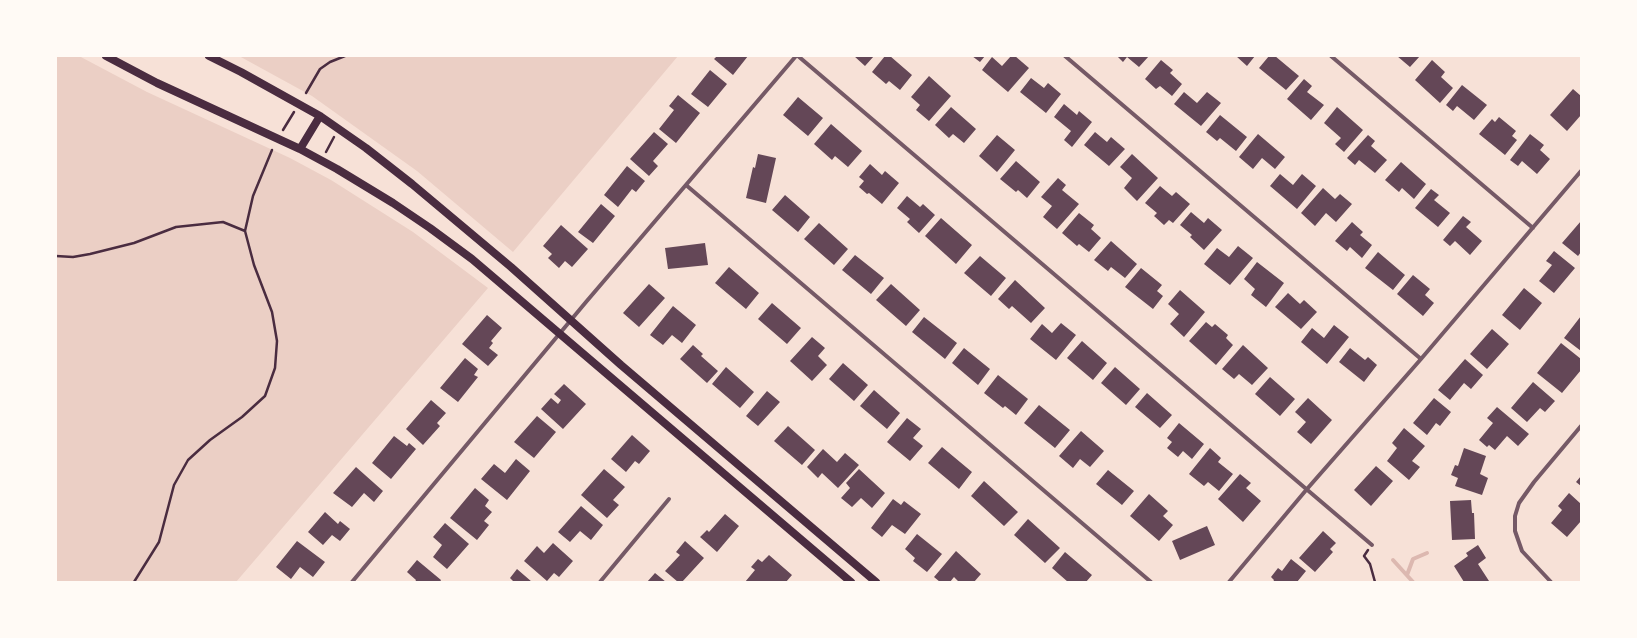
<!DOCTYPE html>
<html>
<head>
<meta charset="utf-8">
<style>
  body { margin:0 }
  #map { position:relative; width:1637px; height:638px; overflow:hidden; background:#f7e1d7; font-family:"Varela Round",sans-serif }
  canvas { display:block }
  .frame { position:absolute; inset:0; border:57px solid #fffaf5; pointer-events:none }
</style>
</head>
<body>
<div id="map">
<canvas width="1637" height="638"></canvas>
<div class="frame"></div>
</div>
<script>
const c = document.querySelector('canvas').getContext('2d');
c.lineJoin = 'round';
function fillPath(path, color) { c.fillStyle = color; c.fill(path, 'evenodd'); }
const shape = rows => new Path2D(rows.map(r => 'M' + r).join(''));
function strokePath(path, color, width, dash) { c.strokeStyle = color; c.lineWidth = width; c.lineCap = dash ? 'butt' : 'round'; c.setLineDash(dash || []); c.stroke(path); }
const green = shape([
  [56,56,79,56,147,92,290,158,331,180,413,232,488,288,236,582,56,582],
  [239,56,678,56,513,252,417,171,312,96]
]);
const stream = shape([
  [1393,560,1413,582],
  [1407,575,1413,559,1427,553]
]);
const building = shape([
  [717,56,748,56,733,75,714,59],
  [854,56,874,56,865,66],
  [885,56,890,56,912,75,900,90,889,81,886,84,872,72],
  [972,56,985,56,980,62],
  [1011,56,1015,56,1029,68,1008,92,982,70,992,57,1002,66],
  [1117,56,1149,56,1139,67,1127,57,1123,62],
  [1236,56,1255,56,1247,66],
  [1269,56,1275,56,1299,76,1286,90,1259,68],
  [1397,56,1420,56,1410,67],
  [1161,60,1173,70,1170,73,1182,84,1172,96,1160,86,1156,89,1145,79],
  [1432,60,1445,72,1441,77,1453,88,1440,103,1415,80],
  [710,70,727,84,708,107,691,94],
  [929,76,951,96,929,121,916,110,920,105,911,97],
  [1031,78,1044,88,1048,83,1061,94,1046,113,1020,92],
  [1304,79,1312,86,1307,92,1324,105,1311,120,1287,99],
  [1462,85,1487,105,1474,120,1457,106,1453,111,1446,105],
  [1573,89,1581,96,1581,115,1567,131,1550,115],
  [1184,92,1197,103,1207,92,1221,103,1201,126,1174,104],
  [678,95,700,113,676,143,659,129,674,110,669,106],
  [798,97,823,118,808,136,783,115],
  [1064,104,1077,115,1079,111,1092,122,1072,147,1064,140,1071,131,1054,117],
  [951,107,976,129,964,143,953,134,949,138,935,125],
  [1337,107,1363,130,1344,152,1335,144,1341,138,1324,123],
  [1220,115,1247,137,1236,151,1220,138,1217,141,1206,132],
  [1499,117,1516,131,1512,136,1517,140,1505,155,1479,134,1492,119,1495,122],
  [831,124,862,151,848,167,835,156,832,160,814,144],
  [654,132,668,144,653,161,658,166,649,176,630,159],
  [1095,132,1107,142,1111,137,1125,149,1109,166,1084,145],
  [1258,134,1285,157,1275,169,1262,158,1253,169,1239,157],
  [1530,134,1544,145,1540,150,1550,159,1537,174,1522,161,1518,166,1510,160],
  [997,135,1015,150,997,172,979,156],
  [1368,135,1375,141,1371,146,1387,160,1375,173,1359,160,1355,165,1347,158],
  [758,154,776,158,766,203,746,198,753,167,755,168],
  [1132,154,1158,178,1137,201,1124,188,1132,178,1120,167],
  [1016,161,1040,182,1027,198,1018,190,1016,192,1000,179],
  [1401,162,1426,184,1414,199,1402,188,1399,192,1385,180],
  [870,164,882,175,885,171,899,183,882,204,869,193,867,194,859,187,864,181,859,177],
  [627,166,645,181,636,192,632,189,618,207,604,195],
  [1280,174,1293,185,1302,174,1316,186,1297,209,1270,186],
  [1058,178,1066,185,1062,190,1079,204,1057,229,1043,217,1052,206,1041,197],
  [1160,186,1172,196,1176,192,1190,204,1173,223,1169,220,1164,225,1154,216,1157,213,1145,203],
  [1323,188,1335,199,1340,194,1352,204,1336,222,1326,213,1315,226,1301,213],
  [1431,189,1439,195,1434,200,1450,213,1438,227,1415,208],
  [785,195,810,217,798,232,772,210],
  [907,196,920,207,923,204,935,215,919,233,907,222,910,219,897,208],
  [601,204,615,216,593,243,578,232],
  [1191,212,1204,223,1208,218,1222,230,1204,250,1190,237,1192,235,1180,225],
  [1079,213,1094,225,1091,229,1101,238,1089,252,1079,244,1077,246,1062,233],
  [1463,216,1471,222,1466,227,1482,241,1470,255,1455,241,1450,246,1443,240],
  [941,218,972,245,956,264,925,236],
  [1581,221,1581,252,1578,256,1562,243],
  [1352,222,1363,232,1360,235,1372,245,1362,258,1350,247,1347,251,1335,241],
  [819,223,848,249,834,265,804,239],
  [561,225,588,249,572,267,565,261,559,268,548,258,552,254,543,246],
  [1111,241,1137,264,1125,278,1111,267,1108,271,1094,260],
  [705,243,708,265,668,269,665,248],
  [1238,246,1253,258,1230,285,1204,264,1217,248,1229,257],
  [1554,251,1575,268,1554,293,1539,281,1552,265,1546,261],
  [1378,252,1405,275,1393,290,1365,268],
  [855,255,884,278,871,294,842,270],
  [980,256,1006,278,991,296,964,273],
  [1257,262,1284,283,1266,307,1251,295,1255,289,1244,279],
  [729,267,759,293,746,309,715,283],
  [1141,268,1162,285,1157,291,1163,296,1153,309,1125,287],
  [1413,275,1430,289,1425,295,1434,303,1423,316,1397,294],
  [1015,280,1045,308,1031,323,1012,306,1009,309,998,299],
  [649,284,665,298,639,327,623,313],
  [891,284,920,310,906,326,876,300],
  [1524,288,1542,303,1520,330,1502,315],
  [1180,290,1205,312,1184,337,1170,324,1179,314,1168,304],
  [1288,293,1300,304,1304,300,1317,312,1301,329,1275,307],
  [772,303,801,328,787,344,758,319],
  [673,306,696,325,682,343,672,335,663,345,650,335],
  [487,315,502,328,491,341,493,343,489,348,498,355,488,366,462,344],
  [1581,316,1581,351,1564,338],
  [924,317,957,343,945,359,912,332],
  [1206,322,1212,327,1215,324,1228,335,1226,338,1233,345,1216,365,1189,341],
  [1061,323,1076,335,1056,360,1030,339,1042,324,1052,333],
  [1334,325,1349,337,1327,364,1301,342,1312,328,1324,338],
  [1492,329,1509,344,1487,369,1470,354],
  [812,337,825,348,818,356,827,365,812,381,790,361],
  [1082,341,1107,363,1093,380,1067,358],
  [1561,343,1581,359,1581,370,1562,393,1537,373],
  [693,345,703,354,701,356,718,371,707,383,680,359],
  [1243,345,1268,368,1252,385,1239,374,1234,379,1222,369],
  [964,348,990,369,978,385,952,363],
  [1350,348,1365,360,1368,357,1377,365,1364,382,1339,362],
  [465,358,478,369,474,375,478,377,458,402,440,388],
  [1465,359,1483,375,1471,389,1464,383,1450,400,1438,390],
  [843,363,868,385,854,401,829,379],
  [726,367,754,392,740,408,712,384],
  [1115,367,1140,389,1126,405,1101,383],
  [998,375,1028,399,1016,415,1005,406,1003,408,984,393],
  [1270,377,1295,399,1280,416,1255,394],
  [1533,382,1555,401,1545,412,1540,408,1527,422,1511,408],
  [564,384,586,404,563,429,541,409,551,398,558,404,561,400,554,394],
  [874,390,900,413,887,429,860,406],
  [767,391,780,402,758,426,746,416],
  [1147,393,1172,415,1160,428,1135,407],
  [1308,398,1332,420,1311,444,1297,432,1306,422,1295,412],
  [1434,398,1451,412,1440,426,1436,423,1427,435,1413,423],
  [431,400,446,413,437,423,440,426,423,445,406,429],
  [1039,405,1070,430,1055,448,1024,423],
  [1497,407,1529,434,1518,446,1507,436,1495,450,1489,445,1487,447,1479,440,1493,423,1487,418],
  [537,416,556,432,534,458,514,442],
  [907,418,921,429,913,438,923,446,910,461,887,442],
  [1179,423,1204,444,1192,459,1183,451,1178,457,1167,448,1172,442,1167,438],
  [788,426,815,450,802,465,774,441],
  [1404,428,1425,446,1412,461,1420,467,1409,480,1387,461,1397,448,1392,443],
  [1081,431,1104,451,1090,467,1080,459,1073,468,1059,456],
  [632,435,650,451,639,464,635,461,626,472,611,459],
  [394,436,407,446,409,443,416,449,391,479,372,463],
  [942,447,972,472,959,489,928,463],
  [1210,448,1221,458,1218,462,1233,474,1219,491,1208,482,1204,486,1189,474],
  [1464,448,1486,456,1480,474,1488,478,1482,495,1455,486,1458,478,1451,475,1455,465,1458,466],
  [823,449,837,462,845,453,859,465,838,488,822,473,818,478,807,467],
  [516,459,530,471,507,500,481,479,494,464,505,473],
  [1376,466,1393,481,1371,506,1354,490],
  [356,467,383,491,374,502,364,493,352,507,333,493],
  [604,469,625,487,613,500,619,505,607,518,581,495],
  [859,469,885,493,872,508,861,498,852,507,841,498,850,488,846,483],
  [1108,470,1134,491,1122,505,1096,484],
  [1240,474,1251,483,1246,488,1261,501,1243,522,1218,499],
  [1581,476,1581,486,1576,482],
  [984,481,1018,512,1004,526,971,496],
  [475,488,489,500,485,506,492,512,484,521,489,525,477,540,450,518],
  [1569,493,1581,504,1581,521,1567,537,1551,523,1562,510,1558,506],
  [1149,494,1168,511,1163,516,1173,525,1159,541,1130,516],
  [893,499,901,505,904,501,921,514,905,534,892,525,882,537,871,528],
  [1471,500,1472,513,1474,513,1475,539,1452,540,1450,501],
  [581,506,603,525,591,540,580,531,570,542,558,532],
  [325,512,338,524,340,521,350,529,340,541,332,535,323,545,308,532],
  [725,514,739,526,717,552,700,537,707,530,709,532],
  [1028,519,1060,548,1045,563,1014,535],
  [445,523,469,544,447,569,433,557,442,545,433,537],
  [1207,526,1215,545,1180,560,1172,541],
  [1323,531,1336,543,1330,549,1333,552,1315,572,1299,558],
  [917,534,942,554,927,572,913,561,915,558,905,549],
  [297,541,325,562,313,577,300,567,291,579,276,567],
  [685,541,704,558,682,582,678,582,665,571,680,555,676,552],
  [553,543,573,561,559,577,554,573,547,581,524,561,537,546,544,553],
  [1478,545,1486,558,1478,564,1489,581,1464,582,1454,566,1468,556,1466,553],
  [956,551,981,574,974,582,959,582,954,577,950,582,940,582,934,577],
  [1065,552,1092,575,1086,582,1068,582,1052,568],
  [769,555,792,575,786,582,745,582,755,570,751,567,758,559,762,562],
  [1291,559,1306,571,1297,582,1273,582,1274,580,1271,577,1278,568,1282,571],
  [417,560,441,580,440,582,415,582,416,580,407,572],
  [517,569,532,582,514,582,510,578],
  [655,573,666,582,647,582]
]);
const path = shape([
  [306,93,320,69,330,62,345,56],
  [283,130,294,112],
  [326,152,334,137],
  [56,256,73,257,90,254,134,243,176,227,223,222,245,231],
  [1368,550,1364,556,1370,564,1375,582],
  [134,582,159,542,174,485,188,460,210,440,242,417,265,396,275,368,277,341,272,312,254,265,245,231,253,196,272,150]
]);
const minor = shape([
  [798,56,1372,545],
  [1065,56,1421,359],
  [1331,56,1533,228],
  [686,185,1151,582],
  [352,582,586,302,796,56],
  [600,582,669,499],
  [1229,582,1307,489,1421,359,1581,171],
  [1551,582,1522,551,1515,531,1515,516,1519,503,1534,482,1581,426]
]);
const secondary = shape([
  [106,56,157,83,300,149,337,169,393,203,430,228,472,259,851,582],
  [209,56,241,72,320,116,366,148,412,184,511,267,621,365,876,582],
  [300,149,320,116]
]);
fillPath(green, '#ebcfc5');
strokePath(stream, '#dcb8b0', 4);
fillPath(building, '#644757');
strokePath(path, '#4a2c40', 2.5);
strokePath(minor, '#755966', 4);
strokePath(secondary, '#4a2c40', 8);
</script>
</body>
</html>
